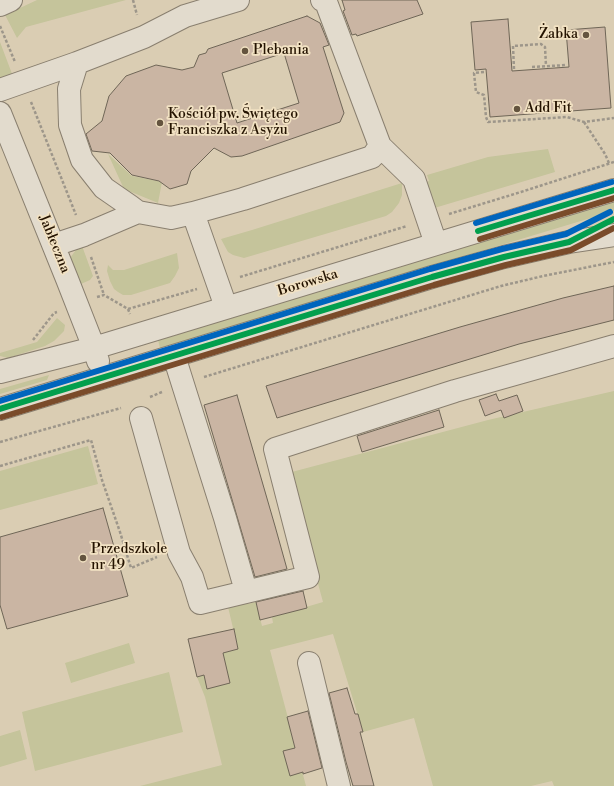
<!DOCTYPE html>
<html>
<head>
<meta charset="utf-8">
<style>
  body { margin:0 }
  canvas { display:block; background:#dacdb3 }
</style>
</head>
<body>
<canvas width="614" height="786"></canvas>
<script>
const c = document.querySelector('canvas').getContext('2d');
c.lineJoin = 'round';
function fillPath(path, color) { c.fillStyle = color; c.fill(path, 'evenodd'); }
const shape = rows => new Path2D(rows.map(r => 'M' + r).join(''));
function strokePath(path, color, width, dash) { c.strokeStyle = color; c.lineWidth = width; c.lineCap = dash ? 'butt' : 'round'; c.setLineDash(dash || []); c.stroke(path); }
function label(font, color, halo, rows, align = 'center') {
  c.font = font + ' "Libre Bodoni",serif'; c.lineWidth = 3.5; c.setLineDash([]); c.textBaseline = 'middle'; c.strokeStyle = halo; c.fillStyle = color; for (const [text, x, y, turn = 0] of rows) {
    c.save(); c.translate(x, y); c.rotate((+turn || 0) * Math.PI / 180); c.textAlign = isNaN(turn) ? turn : align; if (halo) c.strokeText(text, 0, 0); c.fillText(text, 0, 0); c.restore();
  }
}
const green = shape([
  [37,0,126,0,26,27,17,38,5,15],
  [0,42,14,79,0,82],
  [548,149,555,172,431,209,424,183,429,181,427,175,488,157],
  [108,154,132,176,162,182,158,203,124,189],
  [402,183,402,195,399,203,392,212,386,216,244,258,233,255,228,252,221,239,252,230],
  [614,202,614,211,160,348,158,340],
  [81,243,93,276,90,280,81,284,70,258],
  [177,253,179,268,175,276,170,283,131,295,123,295,118,292,114,289,110,281,107,271,108,265,113,270,124,270],
  [57,318,65,325,64,331,54,341,45,346,8,358,0,356,0,353,37,342],
  [49,375,47,380,0,394,0,389],
  [614,391,614,786,554,786,552,781,531,786,433,786,414,718,363,732,333,634,270,650,306,786,140,786,222,765,205,697,197,677,219,654,238,649,228,607,247,603,248,604,256,602,262,626,273,623,272,617,323,602,288,473,488,420],
  [88,446,98,484,0,510,0,471],
  [129,643,135,663,71,683,65,663],
  [169,672,183,732,35,771,22,712],
  [20,730,27,759,0,767,0,736]
]);
const building = shape([
  [342,0,417,0,423,14,357,36,356,34,352,35,343,11,345,10,342,0],
  [307,16,320,23,329,45,323,47,344,113,340,122,242,156,231,157,214,148,191,171,187,184,170,189,159,181,132,175,110,153,92,151,86,134,102,121,109,96,126,76,156,65,182,70,194,67,199,55,206,53,208,49,307,16],
  [284,53,299,103,237,123,222,73,284,53],
  [508,19,512,71,569,67,566,30,605,27,611,108,490,117,486,69,475,70,471,22,508,19],
  [614,286,614,320,519,344,277,418,266,386,460,327,563,298,614,286],
  [496,394,499,401,517,395,523,411,504,418,501,410,485,416,479,400,496,394],
  [237,395,275,526,287,569,255,577,204,405,237,395],
  [439,410,444,427,362,452,357,436,439,410],
  [103,508,128,596,7,629,0,605,0,537,103,508],
  [303,591,307,608,260,620,256,602,303,591],
  [234,629,238,649,223,653,230,683,207,689,204,675,197,677,188,639,234,629],
  [347,688,355,714,358,714,363,732,360,732,374,786,353,786,346,762,329,693,347,688],
  [308,711,322,768,303,774,303,772,290,776,283,751,295,748,287,717,308,711]
]);
const path = shape([
  [133,0,137,15],
  [0,26,15,62],
  [532,67,567,65],
  [514,69,513,46,541,44,545,47,546,66],
  [484,72,474,73,476,92,484,95,486,117,488,122,567,117,584,122,614,118],
  [31,102,76,215],
  [584,122,605,154,609,163],
  [449,214,521,192,614,162],
  [91,257,104,295],
  [240,277,407,226],
  [97,297,104,295,128,309,130,314],
  [128,309,197,289],
  [33,340,54,313,57,312],
  [204,377,501,286,543,276,614,262],
  [150,397,162,392],
  [0,442,121,408],
  [0,466,91,440,102,480,120,532,131,568,157,557]
]);
const minor = shape([
  [322,0,326,2,380,146,414,179,436,244],
  [0,5,11,0],
  [77,63,144,37,185,16,238,0],
  [0,90,77,63,69,89,70,125,82,160,104,188,130,206,138,212],
  [0,113,67,279,94,348,98,361],
  [193,213,243,199,372,157,380,146],
  [54,245,84,235,138,212,171,218,193,213,226,307],
  [174,356,225,518,246,591],
  [0,372,94,348,614,190],
  [0,409,432,277,504,257,569,242,614,235],
  [141,418,179,553,192,577,200,603,308,577,275,449,455,391,614,346],
  [309,663,339,786]
]);
const bus1 = shape([
  [478,231,614,190],
  [0,409,432,277,504,257,569,242,614,219]
]);
const bus2 = shape([
  [480,239,614,198],
  [2,417,434,285,506,265,571,250,614,228]
]);
const bus3 = shape([
  [476,223,612,182],
  [0,401,430,269,502,249,566,234,610,212]
]);
const markers = [
  [586,35,4,"#64543f"],
  [245,51,4,"#64543f"],
  [517,109,4,"#64543f"],
  [160,123,4,"#64543f"],
  [83,558,4,"#64543f"]
];
const poiNames = [
  ["Żabka",578,35,"right"],
  ["Plebania",253,51],
  ["Add Fit",525,109],
  ["Kościół pw. Świętego",168,115],
  ["Franciszka z Asyżu",168,131],
  ["Przedszkole",91,550],
  ["nr 49",91,566]
];
const streetNames = [
  ["Jabłeczna",54,244,68],
  ["Borowska",308,283,-17]
];
fillPath(green, '#c5c49b');
fillPath(building, '#cab5a3');
strokePath(building, '#6f6657', 1);
strokePath(minor, '#897f6f', 24);
strokePath(path, '#9d968a', 2.5, [3, 2]);
strokePath(minor, '#e2dbcd', 22);
strokePath(bus1, '#029f4d', 6);
strokePath(bus2, '#7a4b2a', 6);
strokePath(bus3, '#0065bd', 6);
for (const [x, y, r, color] of markers) { const dot = new Path2D(); dot.arc(x, y, r, 0, 2 * Math.PI); c.fillStyle = color; c.fill(dot); strokePath(dot, '#f2e2c3', 1.5); }
label('14px', '#241300', '#f2e2c3', poiNames, 'left');
label('14px', '#241300', '#f2e2c3', streetNames);
</script>
</body>
</html>
